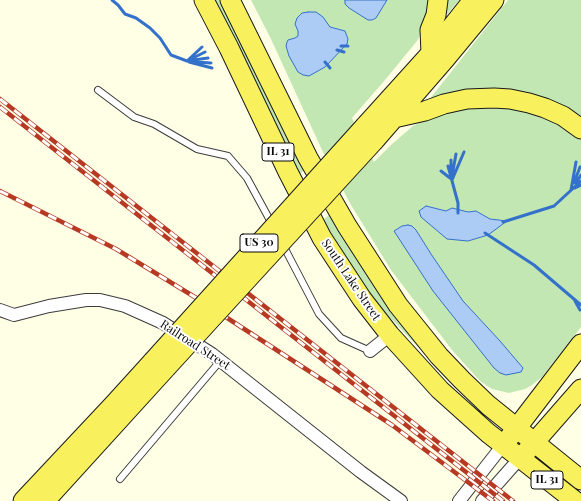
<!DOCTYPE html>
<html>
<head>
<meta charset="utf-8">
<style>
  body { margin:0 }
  canvas { display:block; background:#ffffe6 }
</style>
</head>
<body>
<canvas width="581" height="501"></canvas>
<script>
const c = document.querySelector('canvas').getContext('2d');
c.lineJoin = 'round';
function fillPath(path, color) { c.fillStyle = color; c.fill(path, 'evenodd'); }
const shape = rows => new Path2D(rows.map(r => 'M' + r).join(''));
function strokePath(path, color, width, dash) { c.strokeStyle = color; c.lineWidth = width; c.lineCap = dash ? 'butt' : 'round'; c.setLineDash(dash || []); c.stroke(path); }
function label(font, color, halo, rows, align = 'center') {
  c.font = font + ' "Playfair Display",serif'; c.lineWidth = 4; c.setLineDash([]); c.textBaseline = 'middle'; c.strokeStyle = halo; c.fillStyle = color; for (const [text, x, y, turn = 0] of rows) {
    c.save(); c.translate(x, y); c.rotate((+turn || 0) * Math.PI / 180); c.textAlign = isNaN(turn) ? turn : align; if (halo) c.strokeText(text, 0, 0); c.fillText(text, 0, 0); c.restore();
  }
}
const green = shape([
  [211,0,222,0,306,167,298,177],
  [251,0,431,0,424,28,417,41,385,80,352,118,374,162,391,145,413,126,422,121,452,109,504,105,552,120,574,133,581,140,581,327,542,377,532,385,525,389,509,393,492,389,480,381,452,350,391,270,351,205,322,150,270,37],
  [444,0,459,0,441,22],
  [508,0,581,0,581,122,552,104,425,105],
  [331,213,452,383,368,294,321,222]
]);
const water = shape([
  [345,0,387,0,376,18,372,20,368,20,349,8,345,4,345,0],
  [308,12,316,12,323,17,330,27,345,31,348,39,347,44,325,67,309,76,303,75,298,72,289,56,286,46,287,42,288,40,295,38,298,36,298,31,295,24,297,18,302,13,308,12],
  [426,206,446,211,452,208,468,212,476,211,490,219,507,221,488,235,468,241,447,239,421,217,419,211,426,206],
  [408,225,412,226,416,230,431,254,463,301,500,341,523,368,521,372,506,375,500,373,494,368,433,291,394,231,402,226,408,225]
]);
const stream = shape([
  [112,0,118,5,125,14,136,18,150,28,160,38,171,55,187,61,208,58],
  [341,46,348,46],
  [337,50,344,52],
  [191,59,205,52],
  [187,61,202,47],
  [189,62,212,68],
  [195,62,211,63],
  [325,62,330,68],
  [451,160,451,172],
  [448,166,458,203,458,213],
  [441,171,450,178],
  [452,176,456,154],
  [452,180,464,152],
  [574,183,580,167],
  [576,183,581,175],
  [575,188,581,185],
  [571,190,576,162],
  [503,222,554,206,581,181],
  [485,233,534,265,581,305],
  [575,301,580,310]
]);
const service = shape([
  [98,90,134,117,154,124,197,149,228,156,247,178,272,224],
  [283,245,319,314,341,338,370,351],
  [120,479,221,360]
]);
const minor = shape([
  [0,310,14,315,49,306,86,300,100,300,125,306,163,323,212,354,361,472,401,501],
  [370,351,390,335],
  [459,501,503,445],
  [482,501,520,458]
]);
const primary = shape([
  [204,0,229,48,288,172,322,238,362,299,390,335,440,390,488,433,575,501],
  [230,0,308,158,347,226,398,305,439,356,462,380,488,405,581,480],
  [431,53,430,30,436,15,438,0],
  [394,118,425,111,444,104,467,99,494,98,510,99,529,103,545,108,563,116,581,129],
  [365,126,431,53,473,0],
  [374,141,446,58,494,0],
  [509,438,581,344],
  [525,453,581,389],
  [23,501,115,403,153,361],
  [45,501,166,368]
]);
const rail = shape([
  [0,99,513,501],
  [0,107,503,501],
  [0,191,116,249,198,299,392,425,493,501]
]);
const primaryBridge = shape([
  [153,361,365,126],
  [166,368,374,141]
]);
const shields = [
  [278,152,32],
  [259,243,38],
  [547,480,32]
];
const shieldNames = [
  ["IL 31",278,152],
  ["US 30",259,243],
  ["IL 31",547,480]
];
const streetNames = [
  ["South Lake Street",351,280,56],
  ["Railroad Street",195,345,33]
];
fillPath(green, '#c3e7b2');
fillPath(water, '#accbf5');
strokePath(water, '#3471cb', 1);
strokePath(stream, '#3471cb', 3);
strokePath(service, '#3c3c3c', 8);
strokePath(minor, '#3c3c3c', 14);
strokePath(primary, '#1a1a1a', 21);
strokePath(service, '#fff', 6);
strokePath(minor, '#fff', 12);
strokePath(primary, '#f8f05d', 19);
strokePath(rail, '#b73924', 4.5);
strokePath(rail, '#fff', 3, [9]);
strokePath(primaryBridge, '#1a1a1a', 21, []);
strokePath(primaryBridge, '#f8f05d', 19);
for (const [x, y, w] of shields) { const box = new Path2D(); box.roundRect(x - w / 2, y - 9, w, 18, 3); c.fillStyle = '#fff'; c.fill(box); strokePath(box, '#090909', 1); }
label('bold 11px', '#090909', null, shieldNames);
label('12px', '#090909', '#fff', streetNames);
</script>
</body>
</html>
